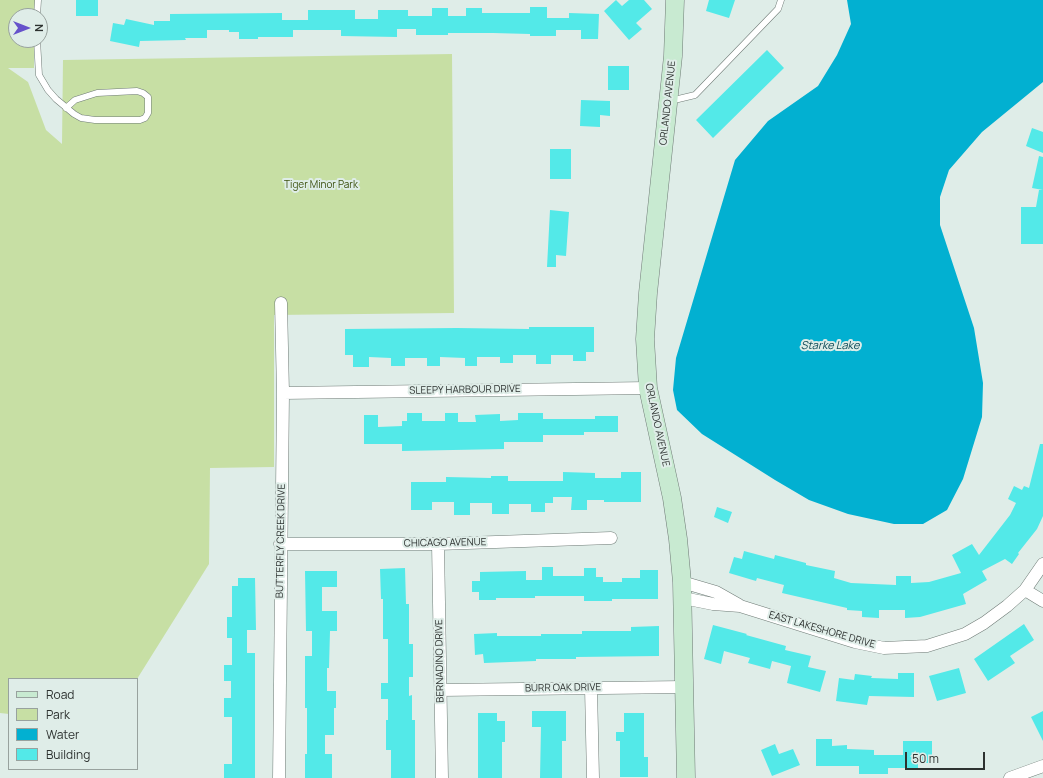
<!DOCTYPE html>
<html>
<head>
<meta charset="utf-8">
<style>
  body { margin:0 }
  #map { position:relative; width:1043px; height:778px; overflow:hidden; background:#dfede8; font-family:Manrope,sans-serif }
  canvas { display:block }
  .legend { position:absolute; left:8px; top:678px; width:130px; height:92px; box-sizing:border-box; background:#dfede8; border:1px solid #98a29e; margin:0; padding:5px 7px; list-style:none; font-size:12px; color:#2d3230 }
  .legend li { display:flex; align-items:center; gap:8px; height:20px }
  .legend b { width:20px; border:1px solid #98a29e }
  .north { position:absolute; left:8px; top:8px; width:40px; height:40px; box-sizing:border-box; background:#dfede8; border:1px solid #98a29e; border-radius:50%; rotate:90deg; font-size:11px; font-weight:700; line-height:16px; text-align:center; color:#2d3230 }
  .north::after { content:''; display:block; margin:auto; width:14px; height:18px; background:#6652cb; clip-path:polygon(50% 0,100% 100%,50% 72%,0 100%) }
  .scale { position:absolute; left:905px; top:752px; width:80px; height:18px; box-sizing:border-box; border:2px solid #2d3230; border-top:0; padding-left:5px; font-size:12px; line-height:14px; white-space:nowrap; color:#2d3230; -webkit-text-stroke:3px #dfede8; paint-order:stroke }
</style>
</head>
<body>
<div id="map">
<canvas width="1043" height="778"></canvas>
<ul class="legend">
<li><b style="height:5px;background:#c8ead1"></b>Road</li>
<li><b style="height:11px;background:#c7dfa4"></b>Park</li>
<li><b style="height:11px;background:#02b0d1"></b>Water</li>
<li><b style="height:11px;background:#53e9e8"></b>Building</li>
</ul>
<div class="north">N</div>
<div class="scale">50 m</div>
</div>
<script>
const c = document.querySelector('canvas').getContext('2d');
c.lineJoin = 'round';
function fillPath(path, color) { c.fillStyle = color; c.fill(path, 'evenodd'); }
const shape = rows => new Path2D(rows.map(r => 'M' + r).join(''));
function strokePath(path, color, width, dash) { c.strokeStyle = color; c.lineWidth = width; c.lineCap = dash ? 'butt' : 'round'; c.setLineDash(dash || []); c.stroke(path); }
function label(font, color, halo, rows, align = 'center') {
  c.font = font + ' Manrope,sans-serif'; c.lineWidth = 4; c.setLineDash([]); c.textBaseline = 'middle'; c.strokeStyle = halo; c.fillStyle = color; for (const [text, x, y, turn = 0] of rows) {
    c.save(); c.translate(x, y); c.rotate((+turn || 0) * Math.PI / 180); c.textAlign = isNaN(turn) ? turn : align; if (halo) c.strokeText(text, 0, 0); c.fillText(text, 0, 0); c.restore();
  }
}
const green = shape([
  [0,0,35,0,35,16,16,16,16,40,34,40,34,68,8,68,28,82,46,130,62,144,63,60,452,54,454,313,274,315,274,467,210,468,209,564,137,679,9,679,9,714,0,713]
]);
const water = shape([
  [847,0,1043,0,1043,82,982,132,949,170,940,197,940,225,974,328,983,383,982,417,963,479,947,510,923,524,894,524,848,514,809,500,775,480,702,434,677,410,673,390,676,358,735,160,768,121,818,86,837,55,851,24]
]);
const building = shape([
  [76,0,98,0,98,16,76,16],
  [616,0,622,6,629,0,644,0,652,9,636,23,642,29,629,40,604,11],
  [709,0,735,0,729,18,706,11],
  [530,7,547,7,547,18,569,18,569,13,599,14,598,39,581,39,581,30,556,30,556,36,530,36,530,34,493,33,448,33,448,35,416,35,416,29,397,29,397,37,341,36,341,30,293,30,293,37,258,37,258,39,239,39,239,32,229,32,229,30,207,30,207,38,185,38,186,40,140,41,139,47,110,41,113,23,124,25,126,19,154,25,154,21,170,21,170,14,282,13,282,20,308,20,308,10,355,10,355,19,378,19,378,10,408,10,408,16,432,16,432,8,448,8,448,16,466,16,466,8,482,8,482,13,530,13],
  [767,50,784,68,713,138,696,120],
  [608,66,629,66,629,90,608,90],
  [581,100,610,101,610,116,600,115,600,127,580,126],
  [1032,128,1043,132,1043,153,1026,146],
  [550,149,571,149,571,179,550,179],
  [1039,156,1043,157,1043,190,1032,188],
  [1039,190,1043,190,1043,244,1021,244,1021,207,1036,207],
  [550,210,569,212,566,256,556,255,556,267,547,267],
  [529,327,594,327,594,352,586,352,586,361,573,361,573,355,551,355,551,364,536,364,536,355,513,355,513,363,500,363,500,357,477,357,477,366,465,366,465,358,440,357,440,366,427,366,427,358,405,358,405,366,391,366,391,358,369,357,369,367,353,367,353,355,345,355,345,329,457,328,529,329],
  [407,413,422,413,422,421,445,421,445,413,458,413,458,422,476,422,475,415,500,414,500,421,518,420,518,413,543,413,543,419,595,419,595,416,618,416,618,432,584,432,584,435,543,435,543,442,504,442,504,449,402,451,402,444,364,444,364,415,378,415,378,427,402,426,402,421,407,421],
  [1040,444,1043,444,1043,516,1037,529,1018,553,1019,554,1012,564,1005,559,982,571,987,580,963,594,966,604,920,617,905,618,905,610,879,610,879,618,862,617,862,611,847,610,847,608,782,593,784,585,757,578,756,581,729,573,734,557,742,559,744,551,774,559,775,555,806,563,806,565,835,571,834,578,851,583,896,585,896,576,911,576,911,583,929,582,961,573,952,555,972,544,979,555,1010,515,1016,503,1008,499,1014,486,1022,490,1024,486,1029,488],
  [563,472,595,473,595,478,621,478,621,472,641,472,641,502,604,502,604,500,587,500,587,510,571,510,572,497,553,497,553,503,545,503,545,512,531,512,531,504,509,504,509,514,492,514,492,503,470,503,470,515,454,515,454,502,432,502,432,510,411,510,411,482,446,482,446,477,491,478,491,476,508,476,508,481,563,481],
  [717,507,732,512,728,523,714,517],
  [542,567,553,567,553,576,584,576,584,568,596,568,596,577,603,577,603,582,622,582,622,578,640,578,640,570,658,570,658,599,612,599,612,601,584,601,584,596,535,596,535,598,496,598,496,600,479,600,479,592,472,592,472,581,480,581,480,572,526,571,526,580,542,580],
  [405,568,406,604,409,604,409,644,413,644,413,677,409,677,409,696,412,695,412,720,415,720,415,778,391,778,391,750,386,750,386,720,388,720,388,699,381,699,381,683,388,683,388,639,383,639,383,599,381,599,380,569],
  [305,571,337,571,337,587,322,587,322,611,337,611,337,631,330,631,329,668,327,668,327,691,336,691,336,708,334,708,334,735,325,735,325,754,332,754,332,778,305,778,305,754,307,754,307,708,305,708,305,656,312,656,312,631,306,631],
  [238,578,255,578,256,630,247,630,247,653,255,653,255,778,224,778,224,764,232,764,232,717,224,717,224,698,231,698,231,681,224,681,224,665,232,665,232,638,227,638,227,617,232,617,232,586,238,586],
  [1024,624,1034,640,1010,656,1015,663,988,681,974,659],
  [713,625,747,634,746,635,786,646,785,650,811,656,808,667,826,671,820,692,787,683,791,666,772,661,770,669,748,663,750,658,724,651,721,664,704,659],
  [659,626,659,656,576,657,576,659,536,659,536,661,484,663,483,654,475,655,474,634,497,633,497,636,541,636,541,634,582,634,582,631,631,631,631,627],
  [959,668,966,693,937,701,929,676],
  [898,673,914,673,914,697,869,696,867,705,836,701,839,678,854,680,855,674,872,676,871,678,898,679],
  [532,711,566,711,566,741,562,741,562,778,540,778,541,727,532,727],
  [1043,711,1043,741,1031,717],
  [478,713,497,713,497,721,505,721,505,742,502,742,502,778,478,778],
  [624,713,644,713,644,757,648,757,648,777,620,777,620,741,616,741,616,732,624,732],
  [816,739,832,739,832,746,847,745,847,749,874,750,874,755,903,755,903,741,932,741,932,763,918,763,918,768,888,768,888,774,859,774,859,766,816,766],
  [775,744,779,754,793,749,800,765,772,776,761,750]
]);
const lane = shape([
  [37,16,38,0],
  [37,40,39,75,48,90,56,99,74,114,81,118,95,120,140,120,145,118,148,113,148,97,143,93,137,91,97,93,75,100,66,108],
  [670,101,695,95,778,9,781,0]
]);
const street = shape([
  [283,393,648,388],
  [280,544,438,544,611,538],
  [438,544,442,778],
  [682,582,716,592,739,605],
  [1025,590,1043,601],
  [683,598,713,604,740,606,855,642,884,648,927,646,965,634,984,623,1007,606,1025,590,1043,564],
  [591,688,593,778],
  [441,690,684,687],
  [279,778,283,393,281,303],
  [1010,778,1043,766]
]);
const secondary = shape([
  [675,0,673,56,648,293,645,339,648,388,672,498,678,539,682,582,686,778]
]);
const streetNames = [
  ["ORLANDO AVENUE",668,103,-84],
  ["SLEEPY HARBOUR DRIVE",465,390,-1],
  ["ORLANDO AVENUE",657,425,78],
  ["BUTTERFLY CREEK DRIVE",281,541,-89],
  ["CHICAGO AVENUE",445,543,-1],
  ["EAST LAKESHORE DRIVE",822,630,16],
  ["BERNADINO DRIVE",440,661,-91],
  ["BURR OAK DRIVE",563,688,-1]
];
const parkNames = [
  ["Tiger Minor Park",321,185]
];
const waterNames = [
  ["Starke Lake",830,346]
];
fillPath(green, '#c7dfa4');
fillPath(water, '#02b0d1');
fillPath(building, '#53e9e8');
strokePath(lane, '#6f7b76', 7);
strokePath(street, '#6f7b76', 13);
strokePath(secondary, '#6f7b76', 19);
strokePath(lane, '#fff', 6);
strokePath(street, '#fff', 12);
strokePath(secondary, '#c8ead1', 18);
label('10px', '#2d3230', '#dfede8', streetNames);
label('10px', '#3a4f0b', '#dfede8', parkNames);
label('italic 11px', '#104c59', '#dfede8', waterNames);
</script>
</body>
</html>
